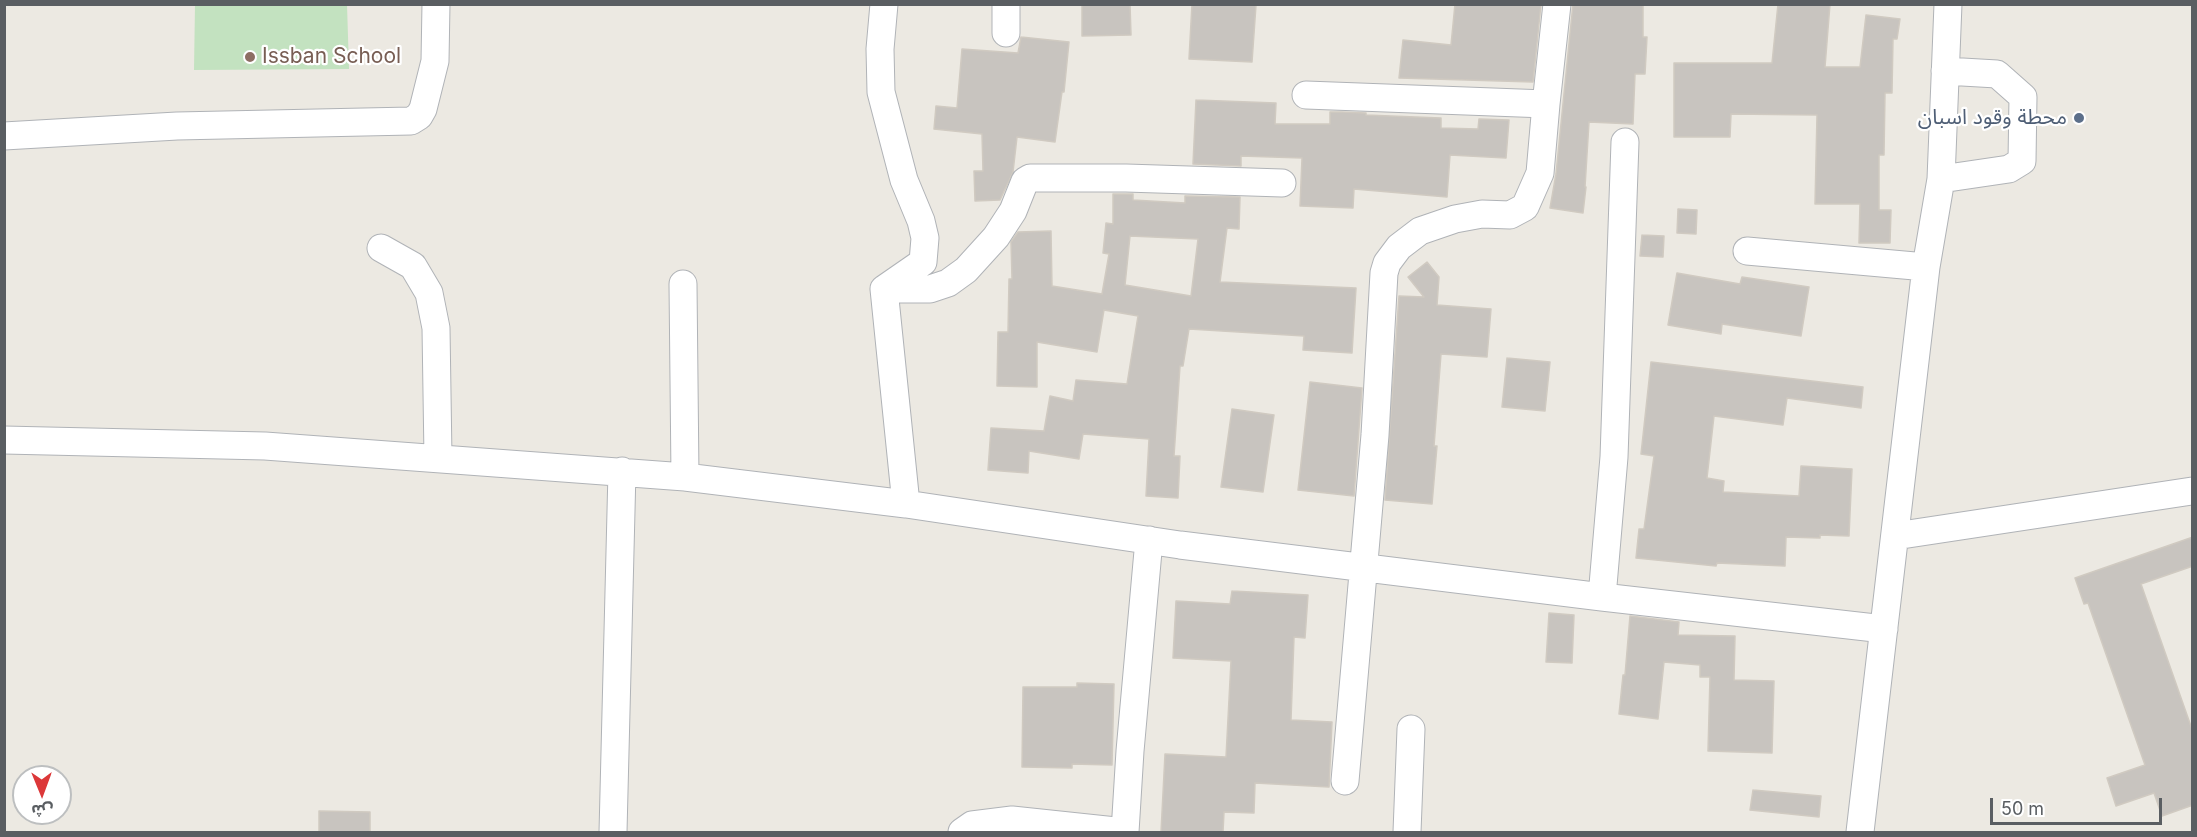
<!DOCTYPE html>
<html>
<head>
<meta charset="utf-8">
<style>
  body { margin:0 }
  #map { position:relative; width:2197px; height:837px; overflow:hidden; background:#ece9e2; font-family:Inter,"Noto Sans Arabic",sans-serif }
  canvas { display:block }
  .frame { position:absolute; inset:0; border:6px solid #5a5e62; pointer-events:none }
  .north { position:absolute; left:12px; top:765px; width:60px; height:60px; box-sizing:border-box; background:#fff; border:2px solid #bdbfc0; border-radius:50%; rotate:179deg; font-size:16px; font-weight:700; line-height:24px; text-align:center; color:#5a5e62 }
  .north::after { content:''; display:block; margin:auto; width:21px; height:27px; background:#dc3839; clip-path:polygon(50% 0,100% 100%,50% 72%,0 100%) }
  .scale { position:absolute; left:1990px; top:798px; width:172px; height:27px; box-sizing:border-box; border:3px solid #5a5e62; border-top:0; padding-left:8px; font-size:18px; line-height:21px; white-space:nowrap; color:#5a5e62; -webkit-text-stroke:4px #fff; paint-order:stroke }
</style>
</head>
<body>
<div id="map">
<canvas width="2197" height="837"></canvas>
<div class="frame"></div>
<div class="north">ش</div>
<div class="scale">50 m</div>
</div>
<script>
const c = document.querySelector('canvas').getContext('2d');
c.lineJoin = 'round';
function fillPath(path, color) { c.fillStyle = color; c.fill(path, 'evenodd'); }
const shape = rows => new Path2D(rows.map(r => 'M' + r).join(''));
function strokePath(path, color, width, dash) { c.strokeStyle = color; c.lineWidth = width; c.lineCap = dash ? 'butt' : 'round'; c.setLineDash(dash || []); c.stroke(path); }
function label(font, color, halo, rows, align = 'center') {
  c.font = font + ' Inter,"Noto Sans Arabic",sans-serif'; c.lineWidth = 4.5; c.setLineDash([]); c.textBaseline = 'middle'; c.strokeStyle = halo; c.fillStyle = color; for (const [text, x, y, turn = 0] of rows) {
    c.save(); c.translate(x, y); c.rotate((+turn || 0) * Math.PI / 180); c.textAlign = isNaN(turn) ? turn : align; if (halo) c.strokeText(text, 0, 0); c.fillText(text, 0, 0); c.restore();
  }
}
const green = shape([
  [195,5,347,5,349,69,194,70]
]);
const building = shape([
  [1082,4,1130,4,1131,35,1082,36,1082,4],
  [1192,4,1256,5,1252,62,1189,59,1192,4],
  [1455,4,1541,4,1533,82,1399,78,1403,40,1451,45,1455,4],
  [1573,4,1643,4,1643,37,1647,37,1645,74,1635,74,1633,124,1589,122,1585,187,1586,187,1583,213,1550,208,1556,174,1573,4],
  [1778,4,1830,4,1825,67,1860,67,1866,15,1900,19,1897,39,1893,39,1892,93,1885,93,1884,155,1879,155,1879,210,1891,210,1890,243,1859,243,1860,204,1815,204,1817,115,1731,114,1730,137,1674,137,1674,63,1772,63,1778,4],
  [1021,37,1069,42,1064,92,1062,92,1055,142,1017,137,1013,172,1000,200,975,201,974,171,983,171,982,134,934,129,936,106,957,108,962,49,1018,53,1021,37],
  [1196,100,1276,103,1275,124,1330,124,1330,112,1341,112,1366,113,1366,115,1441,118,1441,128,1478,129,1479,119,1509,120,1506,158,1450,155,1447,197,1354,189,1353,208,1300,206,1302,158,1241,156,1241,166,1193,164,1196,100],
  [1113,194,1133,194,1133,200,1185,203,1185,196,1240,197,1239,229,1227,228,1220,282,1356,288,1352,353,1303,350,1304,336,1189,329,1183,366,1180,366,1174,456,1180,456,1178,498,1146,496,1149,439,1083,434,1079,459,1029,451,1028,473,988,470,991,428,1044,431,1050,396,1073,401,1076,380,1127,384,1138,316,1104,310,1097,352,1037,342,1037,387,997,386,998,332,1008,332,1009,279,1012,279,1011,242,1018,232,1051,231,1052,286,1102,294,1109,254,1103,253,1106,223,1113,224,1113,194],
  [1130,236,1198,239,1191,296,1125,285,1130,236],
  [1678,209,1697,210,1696,234,1677,233,1678,209],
  [1642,235,1664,236,1663,257,1640,256,1642,235],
  [1427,262,1439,277,1437,305,1491,309,1487,357,1441,354,1434,446,1437,446,1432,504,1385,500,1399,296,1424,297,1408,277,1427,262],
  [1677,273,1740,284,1742,277,1809,287,1801,336,1722,324,1721,334,1668,325,1677,273],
  [1507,358,1550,362,1545,411,1502,407,1507,358],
  [1651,362,1863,387,1861,408,1787,398,1783,425,1714,416,1707,478,1724,481,1723,492,1799,496,1801,466,1852,469,1849,536,1820,535,1820,538,1786,537,1785,566,1717,563,1716,566,1636,558,1639,529,1644,529,1654,456,1641,454,1651,362],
  [1310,382,1362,388,1354,496,1298,490,1310,382],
  [1232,409,1274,415,1263,492,1221,487,1232,409],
  [2193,537,2193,566,2141,584,2193,732,2193,805,2162,816,2154,793,2116,806,2107,778,2145,765,2088,603,2084,604,2075,578,2193,537],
  [1232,591,1308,595,1305,638,1294,637,1291,720,1332,722,1329,787,1255,783,1254,813,1224,812,1223,832,1161,832,1165,754,1226,757,1231,661,1173,658,1176,601,1230,604,1232,591],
  [1549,613,1574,615,1572,663,1546,662,1549,613],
  [1630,616,1679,622,1678,635,1735,636,1734,680,1774,681,1772,753,1708,751,1710,677,1700,677,1700,665,1664,662,1658,719,1619,714,1623,675,1625,675,1630,616],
  [1077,683,1114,684,1112,765,1072,764,1072,768,1022,767,1023,687,1077,687,1077,683],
  [1753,790,1821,796,1819,817,1750,810,1753,790],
  [319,811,370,812,370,832,319,832,319,811]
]);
const minor = shape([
  [884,4,880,49,881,92,904,180,921,221,925,238,923,262,884,289,906,504],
  [1006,4,1006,33],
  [1306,95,1546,104,1557,4],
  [4,136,177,126,411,121,419,116,423,109,435,61,436,4],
  [1941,179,2009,169,2022,161,2023,97,1997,74,1945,71],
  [381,248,413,266,429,293,436,328,438,458],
  [1747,251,1926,267],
  [683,284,685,477],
  [884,289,930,289,948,283,966,270,996,237,1013,211,1025,181,1030,178,1126,178,1282,183],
  [4,440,265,446,685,477,906,504,1180,545,1602,597,1884,629],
  [1895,536,2192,491],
  [1602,597,1614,457,1625,142],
  [1345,781,1375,435,1384,273,1387,263,1399,247,1420,231,1455,219,1482,214,1510,215,1525,207,1540,173,1546,104],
  [613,832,622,471],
  [962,832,972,825,1012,820,1125,832],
  [1125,832,1130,751,1149,540],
  [1407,832,1411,729],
  [1860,832,1926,267,1941,179,1948,4]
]);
const markers = [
  [250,57,6,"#8d6e63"],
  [2079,118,6,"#5c6f8a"]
];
const educationNames = [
  ["Issban School",262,57]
];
const serviceNames = [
  ["محطة وقود اسبان",2067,118]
];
fillPath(green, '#c3e2c0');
fillPath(building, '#c8c4bf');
strokePath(building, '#d0cac1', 1.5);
strokePath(minor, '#b0b3b7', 29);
strokePath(minor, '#fff', 27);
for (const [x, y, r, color] of markers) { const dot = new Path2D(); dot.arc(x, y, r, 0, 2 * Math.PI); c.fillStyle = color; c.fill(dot); strokePath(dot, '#fff', 2); }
label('21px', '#785e54', '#fff', educationNames, 'left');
label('21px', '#4e5e75', '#fff', serviceNames, 'right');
</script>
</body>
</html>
